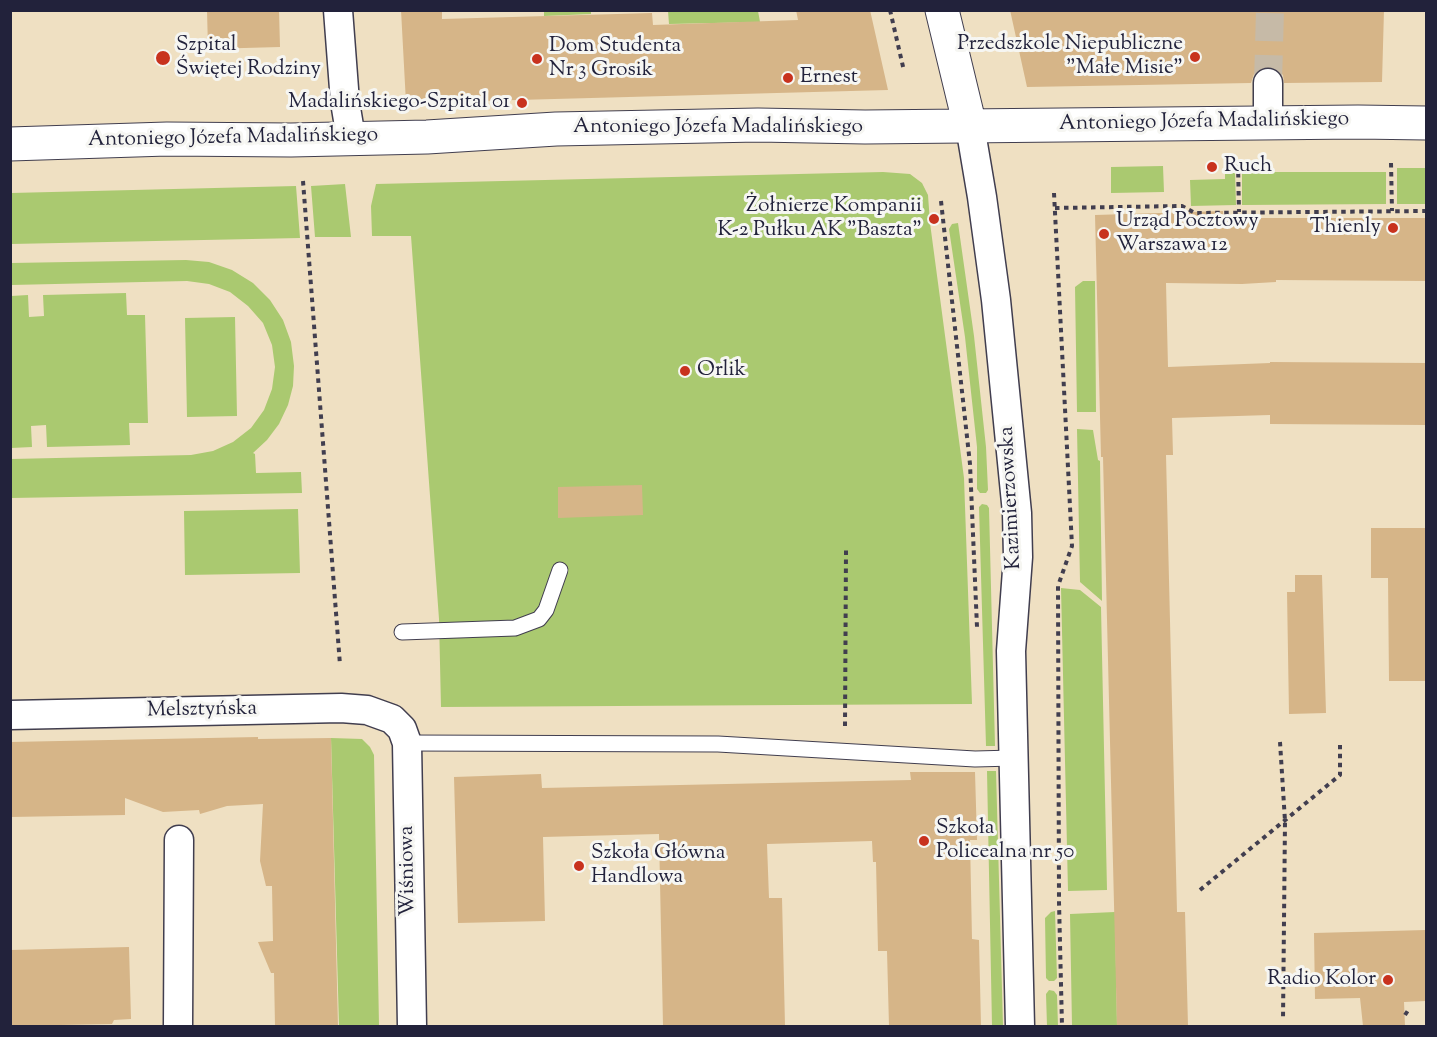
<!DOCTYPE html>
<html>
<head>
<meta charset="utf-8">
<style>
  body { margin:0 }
  #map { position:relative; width:1437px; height:1037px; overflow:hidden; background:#efe0c2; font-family:"Sorts Mill Goudy",serif }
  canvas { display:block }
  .frame { position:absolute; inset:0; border:12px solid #22223b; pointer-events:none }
</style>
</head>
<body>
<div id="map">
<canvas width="1437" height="1037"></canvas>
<div class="frame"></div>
</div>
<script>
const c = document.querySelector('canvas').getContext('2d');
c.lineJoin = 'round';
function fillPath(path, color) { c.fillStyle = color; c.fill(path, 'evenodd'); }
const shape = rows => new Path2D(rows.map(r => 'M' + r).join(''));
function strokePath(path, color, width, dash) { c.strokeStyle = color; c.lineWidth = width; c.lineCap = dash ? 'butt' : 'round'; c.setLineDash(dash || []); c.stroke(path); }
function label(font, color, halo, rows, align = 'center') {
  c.font = font + ' "Sorts Mill Goudy",serif'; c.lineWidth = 6; c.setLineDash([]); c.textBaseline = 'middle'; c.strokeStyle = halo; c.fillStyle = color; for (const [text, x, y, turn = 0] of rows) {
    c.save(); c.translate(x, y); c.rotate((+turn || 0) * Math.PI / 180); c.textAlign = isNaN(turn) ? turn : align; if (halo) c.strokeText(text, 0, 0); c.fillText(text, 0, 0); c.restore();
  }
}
const green = shape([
  [544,11,591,11,591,14,544,16],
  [668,11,758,11,760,22,669,24],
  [1163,166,1164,192,1111,193,1111,167],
  [1397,168,1426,168,1426,204,1397,204],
  [883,172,910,174,922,183,928,195,930,223,964,478,972,704,441,707,439,619,411,236,372,236,371,206,376,184],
  [1242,172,1386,172,1386,204,1242,205],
  [1225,173,1235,173,1236,205,1191,206,1190,180,1225,179],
  [345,184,351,237,315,237,311,186],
  [296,186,300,238,11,244,11,193],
  [958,223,974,336,986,447,988,490,986,493,980,493,977,489,977,447,965,337,949,229,952,224],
  [186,260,209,262,232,270,253,283,270,300,283,320,291,342,294,366,293,386,288,405,279,424,267,440,253,453,255,454,256,473,301,472,302,493,11,498,11,459,191,455,213,451,233,442,251,428,264,410,272,389,275,367,272,345,263,323,248,306,230,292,209,284,187,281,11,285,11,263],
  [1083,281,1095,281,1096,412,1077,412,1075,287],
  [126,293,127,315,145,315,148,423,129,423,130,445,47,447,46,425,31,426,32,447,11,448,11,296,28,295,29,317,44,316,43,295],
  [235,317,237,416,187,417,185,318],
  [1077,429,1093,430,1098,460,1100,461,1102,601,1080,582],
  [982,504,987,505,989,508,995,746,986,746,979,507],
  [298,509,300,573,185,575,184,511],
  [1061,588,1080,590,1101,607,1107,890,1068,891],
  [331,738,362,739,370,747,374,755,379,1026,339,1026],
  [987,771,996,771,1003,1026,992,1026],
  [1055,911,1057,978,1054,981,1049,981,1046,978,1045,918,1051,912],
  [1115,912,1117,1026,1072,1026,1070,914],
  [1049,990,1054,991,1057,995,1058,1026,1047,1026,1046,994]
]);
const building = shape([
  [207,10,279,10,280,47,208,49],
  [401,10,442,10,442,19,652,13,653,25,798,20,796,10,870,10,888,90,406,103],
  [1010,10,1384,10,1382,82,1284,83,1283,75,1277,69,1267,67,1259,69,1254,74,1251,83,1027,87],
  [1223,211,1223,218,1426,218,1426,281,1276,280,1276,282,1242,284,1166,283,1168,367,1270,363,1270,362,1426,363,1426,425,1270,424,1270,415,1172,418,1173,455,1166,455,1177,912,1185,912,1188,1026,1117,1026,1103,457,1101,457,1095,215],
  [642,485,643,515,558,518,558,487],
  [1371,528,1426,528,1426,681,1389,681,1388,578,1371,578],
  [1295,575,1322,575,1326,713,1289,714,1287,592,1295,592],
  [258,737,258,739,331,738,338,1026,275,1026,274,973,271,973,258,942,273,941,272,886,266,886,260,861,263,804,227,806,200,814,199,810,163,812,125,798,125,815,10,817,10,742],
  [910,772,975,772,977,840,970,840,972,939,979,940,981,1026,889,1026,887,951,878,951,876,862,873,862,872,841,767,844,769,898,782,898,785,1026,663,1026,659,834,543,837,545,921,458,923,454,777,541,774,542,788,911,780],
  [1426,930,1426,1001,1404,1002,1405,1026,1363,1026,1360,998,1315,999,1314,933],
  [129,947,131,1019,114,1020,112,1024,10,1026,10,950]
]);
const minorTunnel = shape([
  [1268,83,1270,10]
]);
const path = shape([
  [890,10,904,71],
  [1391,163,1392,211],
  [1238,164,1239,212],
  [303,181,340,665],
  [1054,193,1072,546,1058,586,1059,902,1062,1026],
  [941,201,970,464,977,627],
  [1055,208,1182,206,1195,213,1426,211],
  [845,726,846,550],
  [1280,742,1285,821,1283,1020],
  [1200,890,1340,775,1340,745],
  [1405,1015,1409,1009]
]);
const service = shape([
  [402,632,515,628,539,619,546,610,560,570],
  [407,743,718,744,975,759,1014,758]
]);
const minor = shape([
  [338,10,345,102,351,138],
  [1268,123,1268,83],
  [970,126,982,197,996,300,1017,513,1018,557,1011,651,1020,1026],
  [10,715,341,708,367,710,392,719,402,729,407,743,412,1026],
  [178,1026,179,840]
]);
const tertiary = shape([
  [942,10,970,126],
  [10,144,167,139,291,140,427,137,556,129,758,125,865,127,1358,122,1426,123]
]);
const markers = [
  [1195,57,6,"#c8321e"],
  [163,58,8,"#c8321e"],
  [537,59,6,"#c8321e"],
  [788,78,6,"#c8321e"],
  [522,103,6,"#c8321e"],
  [1212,167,6,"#c8321e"],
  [934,219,6,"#c8321e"],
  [1393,228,6,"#c8321e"],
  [1104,234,6,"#c8321e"],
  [685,371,6,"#c8321e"],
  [924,841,6,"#c8321e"],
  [579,866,6,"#c8321e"],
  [1388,980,6,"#c8321e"]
];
const poiNames = [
  ["Przedszkole Niepubliczne",1183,45,"right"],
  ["\"Małe Misie\"",1183,69,"right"],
  ["Szpital",176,46],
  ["Świętej Rodziny",176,70],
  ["Dom Studenta",549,47],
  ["Nr 3 Grosik",549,71],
  ["Ernest",800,78],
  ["Madalińskiego-Szpital 01",510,103,"right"],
  ["Ruch",1224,167],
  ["Żołnierze Kompanii",922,207,"right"],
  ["K-2 Pułku AK \"Baszta\"",922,231,"right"],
  ["Urząd Pocztowy",1116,222],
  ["Warszawa 12",1116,246],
  ["Thienly",1381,228,"right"],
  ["Orlik",697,371],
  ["Szkoła",936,829],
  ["Policealna nr 50",936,853],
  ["Szkoła Główna",591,854],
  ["Handlowa",591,878],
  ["Radio Kolor",1376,980,"right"]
];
const streetNames = [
  ["Antoniego Józefa Madalińskiego",1204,123,-1],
  ["Antoniego Józefa Madalińskiego",718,128],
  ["Antoniego Józefa Madalińskiego",233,139,-1],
  ["Kazimierzowska",1012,498,-93],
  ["Melsztyńska",202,711,-1],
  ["Wiśniowa",409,871,-91]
];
fillPath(green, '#aac970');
fillPath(building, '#d6b588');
strokePath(minorTunnel, '#c6baa7', 28, [28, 14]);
strokePath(service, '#413e4f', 17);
strokePath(minor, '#413e4f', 31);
strokePath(tertiary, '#413e4f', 35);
strokePath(path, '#413e4f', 4, [4.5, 4.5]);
strokePath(service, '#fff', 15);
strokePath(minor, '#fff', 28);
strokePath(tertiary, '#fff', 33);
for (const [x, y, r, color] of markers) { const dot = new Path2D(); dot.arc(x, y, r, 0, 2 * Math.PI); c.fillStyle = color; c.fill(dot); strokePath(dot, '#f6f6f2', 2); }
label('21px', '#22223b', '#f6f6f2', poiNames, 'left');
label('21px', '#22223b', '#f6f6f2', streetNames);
</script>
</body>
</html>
